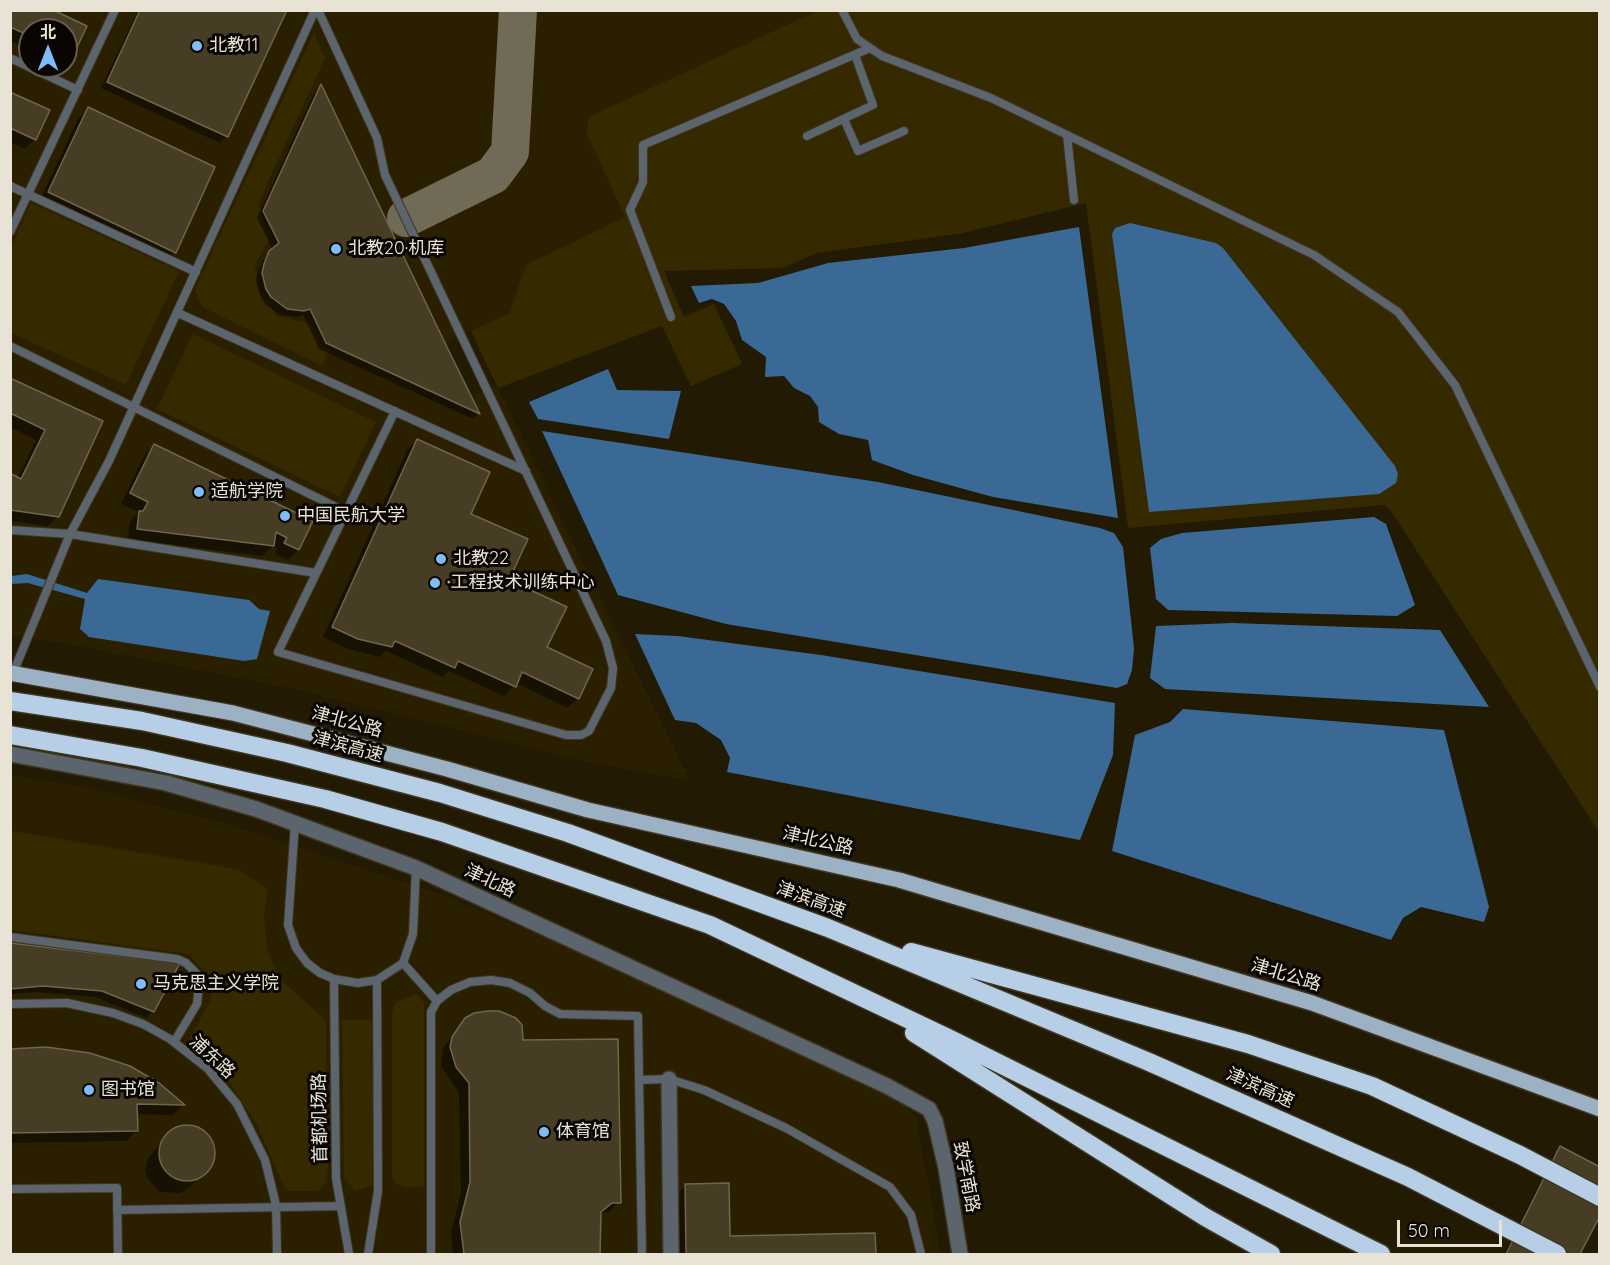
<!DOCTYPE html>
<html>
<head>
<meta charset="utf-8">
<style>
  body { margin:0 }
  #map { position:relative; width:1610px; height:1265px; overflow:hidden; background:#221a03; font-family:Quicksand,"Noto Sans SC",sans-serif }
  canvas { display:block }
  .frame { position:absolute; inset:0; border:12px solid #e8e3d5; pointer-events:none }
  .north { position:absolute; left:18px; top:18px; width:60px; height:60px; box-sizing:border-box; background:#090601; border:2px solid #625e56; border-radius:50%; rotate:0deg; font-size:16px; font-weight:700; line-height:24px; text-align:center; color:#e8e3d5 }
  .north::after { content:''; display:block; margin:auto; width:21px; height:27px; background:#7ebdf9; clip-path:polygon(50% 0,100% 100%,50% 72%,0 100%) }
  .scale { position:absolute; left:1397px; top:1220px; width:105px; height:27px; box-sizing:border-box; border:3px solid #e8e3d5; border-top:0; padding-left:8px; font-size:18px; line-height:21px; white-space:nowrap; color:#e8e3d5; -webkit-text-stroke:4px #090601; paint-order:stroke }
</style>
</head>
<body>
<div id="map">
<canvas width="1610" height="1265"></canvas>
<div class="frame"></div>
<div class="north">北</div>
<div class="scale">50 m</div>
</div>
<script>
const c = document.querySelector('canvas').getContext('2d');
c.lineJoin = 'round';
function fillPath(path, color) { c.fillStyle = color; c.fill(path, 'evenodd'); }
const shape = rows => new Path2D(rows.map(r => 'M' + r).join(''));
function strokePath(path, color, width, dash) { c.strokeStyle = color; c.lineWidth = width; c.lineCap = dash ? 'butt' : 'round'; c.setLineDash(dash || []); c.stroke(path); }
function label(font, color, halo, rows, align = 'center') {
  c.font = font + ' Quicksand,"Noto Sans SC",sans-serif'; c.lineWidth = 6; c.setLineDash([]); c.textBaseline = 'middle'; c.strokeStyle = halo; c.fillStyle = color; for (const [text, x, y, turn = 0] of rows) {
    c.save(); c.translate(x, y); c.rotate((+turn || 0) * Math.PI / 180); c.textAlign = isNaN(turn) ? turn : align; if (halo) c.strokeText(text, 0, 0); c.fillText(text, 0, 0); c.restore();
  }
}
const built = shape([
  [11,11,1599,11,1599,832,1391,511,1384,505,1128,528,1086,203,958,234,817,253,783,268,664,271,684,317,714,304,742,364,691,386,662,326,498,388,690,781,572,759,293,689,68,644,11,636],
  [30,30,66,30,66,66,30,66],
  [471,331,497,387,472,395,445,344],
  [10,775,86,787,221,822,441,894,654,983,741,1027,900,1100,916,1117,941,1254,11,1254]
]);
const green = shape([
  [817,11,1599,11,1599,832,1391,511,1384,505,1128,528,1086,203,958,234,817,253,783,268,664,271,684,317,714,304,742,364,691,386,662,326,498,388,471,331,510,313,526,265,625,217,587,134,589,117],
  [314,32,325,58,258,204,269,240,255,264,259,290,277,316,312,324,321,345,330,350,322,366,202,307,195,289],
  [31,203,179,271,126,385,11,333,11,247],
  [193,334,376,422,340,497,157,409],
  [11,831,238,869,268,889,264,915,267,950,278,977,326,1021,328,1171,324,1185,319,1191,286,1191,256,1123,231,1085,188,1042,212,997,207,975,189,954,11,930],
  [417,994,424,1003,424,1186,406,1188,396,1184,392,1175,392,1013,396,1002],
  [342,1020,372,1020,374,1177,372,1186,355,1191,344,1177]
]);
const water = shape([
  [1130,223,1216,243,1223,248,1395,466,1398,474,1396,483,1379,494,1149,512,1112,234,1115,228],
  [1079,227,1118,518,993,497,913,475,872,460,868,440,839,434,819,422,818,407,810,396,794,388,784,376,765,377,766,357,742,340,736,321,724,304,712,299,699,303,691,286,758,283,828,263,964,248],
  [608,369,617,390,681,391,669,439,538,419,529,402],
  [542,431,878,482,1100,528,1114,533,1123,547,1134,648,1132,670,1127,684,1117,688,726,624,618,595],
  [1374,517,1386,524,1415,605,1397,616,1168,610,1156,599,1150,548,1161,539,1182,533],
  [27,574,87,593,98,579,249,600,259,609,270,611,257,659,244,661,89,637,80,629,85,599,28,583,11,584,11,576],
  [1232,623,1440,630,1489,707,1165,689,1150,678,1156,626],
  [635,634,678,636,821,655,1115,703,1113,755,1080,840,727,772,730,758,721,740,696,723,675,720],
  [1183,709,1444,730,1489,907,1484,922,1421,907,1403,918,1391,940,1112,851,1135,735,1170,722]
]);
const shadow = shape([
  [10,10,85,27,72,55,66,61,66,30,30,30,30,50,10,41],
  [138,10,285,10,227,136,220,143,101,88],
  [320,87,479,413,473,419,319,349,303,314,297,317,280,315,265,304,260,295,256,281,258,272,263,260,273,250,257,218,314,93],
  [10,94,35,139,25,149,10,142],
  [88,109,174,252,164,262,39,202,78,119],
  [10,380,101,421,58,516,48,526,10,521,10,475,18,478,36,440,10,427],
  [417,440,469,515,545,648,578,698,568,708,516,683,504,696,449,671,443,677,386,651,380,657,348,649,323,637,407,450],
  [155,446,311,522,298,550,288,560,275,554,277,548,273,546,262,556,128,539,130,522,139,512,121,504,144,456],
  [10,945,153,1011,146,1018,95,997,35,992,10,994],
  [466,1019,521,1041,619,1202,609,1212,600,1213,599,1254,453,1254,451,1233,461,1193,459,1093,441,1066,443,1048],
  [10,1052,158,1084,183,1105,173,1115,136,1114,136,1131,126,1141,10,1143],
  [192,1127,200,1129,211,1142,213,1150,211,1163,191,1186,180,1193,159,1192,148,1179,145,1171,148,1158,168,1135,179,1128],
  [1560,1148,1600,1213,1578,1254,1504,1254,1554,1155],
  [686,1185,728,1237,874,1235,874,1254,677,1254,676,1195]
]);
const taxiway = shape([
  [406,218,493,175,510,152,518,10]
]);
const building = shape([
  [10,10,53,10,87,26,73,56,66,52,66,30,30,30,30,36,10,27,10,10],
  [140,10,287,10,228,137,107,82,140,10],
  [321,84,445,343,480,414,326,343,310,309,304,311,287,309,271,297,266,289,262,273,264,264,269,251,279,243,263,211,321,84],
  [10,92,50,110,36,140,10,128,10,92],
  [88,107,215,167,176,253,48,192,88,107],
  [10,378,103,421,59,517,10,510,10,473,21,479,45,430,10,413,10,378],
  [417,439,490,472,471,514,528,539,509,580,567,607,547,647,593,669,579,699,522,672,516,687,458,661,455,668,395,641,392,647,358,639,332,627,417,439],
  [154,444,313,521,299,550,284,543,287,538,276,532,274,546,137,529,139,511,143,511,148,502,130,493,154,444],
  [10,943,180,963,154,1012,102,991,43,986,10,989,10,943],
  [488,1011,499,1011,516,1018,522,1025,523,1040,618,1039,621,1203,612,1203,601,1212,600,1254,464,1254,460,1222,470,1182,469,1083,456,1067,450,1047,452,1037,465,1018,474,1013,488,1011],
  [46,1047,90,1053,130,1066,159,1083,185,1105,137,1104,138,1131,10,1133,10,1049,46,1047],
  '159 1153a28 28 0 1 1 56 0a28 28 0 1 1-56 0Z',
  [1560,1146,1600,1167,1600,1216,1580,1254,1506,1254,1560,1146],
  [729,1183,730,1236,875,1233,876,1254,686,1254,685,1184,729,1183]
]);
const service = shape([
  [318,10,377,138,385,175,606,641,613,668,611,688,589,731,581,735,566,735,278,652,395,411],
  [842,10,857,39,882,56,991,98,1314,255,1398,312,1455,385,1600,687],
  [10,58,78,90],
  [844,119,858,151,904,131],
  [1067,135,1074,200],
  [807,136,873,105,855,55],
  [10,186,196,272],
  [10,232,115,10],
  [178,313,526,471],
  [671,317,630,210,643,182,643,145,870,48],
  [10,346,346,512],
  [10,530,70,534,316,573],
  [16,666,70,534,109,461,315,10],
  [295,823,288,925,296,948,307,963,320,973,334,979,358,983,377,980,403,963,413,934,416,868],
  [10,937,177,959,186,963,197,974,199,985,197,1004,174,1042],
  [403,963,437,1001],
  [334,979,336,1178,349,1254],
  [10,1004,67,1003,113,1013,143,1024,170,1039,207,1068,237,1104,265,1160,276,1205,277,1254],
  [639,1080,669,1079,704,1090,786,1128,890,1187,911,1215,921,1254],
  [10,1189,117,1188,118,1254],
  [117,1210,341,1206],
  [368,1254,378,1191,377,980],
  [431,1254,431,1012,437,1001,451,990,470,982,491,980,510,983,530,993,545,1006,560,1014,638,1016,642,1254]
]);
const minor = shape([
  [669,1079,671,1254],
  [929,1109,935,1121,946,1168,960,1254]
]);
const tertiary = shape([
  [10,754,166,783,256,809,416,868,887,1086,929,1109]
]);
const primary = shape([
  [10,673,233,713,447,769,588,810,899,880,1312,1003,1600,1109]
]);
const motorway = shape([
  [10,701,142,721,287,753,440,793,568,833,828,928,1149,1062,1408,1177,1557,1254],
  [10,735,142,758,325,799,442,832,710,925,950,1039,1381,1254],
  [911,952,1248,1044,1372,1086,1520,1155,1600,1197],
  [914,1033,1205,1217,1271,1254]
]);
const markers = [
  [197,46,6,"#7ebdf9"],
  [336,249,6,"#7ebdf9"],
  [199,492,6,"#7ebdf9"],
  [285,516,6,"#7ebdf9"],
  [441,559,6,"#7ebdf9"],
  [435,583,6,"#7ebdf9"],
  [141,984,6,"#7ebdf9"],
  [89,1090,6,"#7ebdf9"],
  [544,1132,6,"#7ebdf9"]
];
const poiNames = [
  ["北教11",209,46],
  ["北教20·机库",348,249],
  ["适航学院",211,492],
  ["中国民航大学",297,516],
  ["北教22",453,559],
  ["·工程技术训练中心",447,583],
  ["马克思主义学院",153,984],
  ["图书馆",101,1090],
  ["体育馆",556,1132]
];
const streetNames = [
  ["津北公路",347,722,15],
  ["津滨高速",348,747,15],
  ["津北公路",818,841,13],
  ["津北路",490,881,25],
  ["津滨高速",811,900,20],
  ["津北公路",1286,975,17],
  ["浦东路",212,1057,43],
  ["津滨高速",1260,1088,24],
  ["首都机场路",320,1118,-91],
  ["致学南路",966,1177,79]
];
fillPath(built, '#2a2000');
fillPath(green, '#352900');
fillPath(water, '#396994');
fillPath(shadow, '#0007');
strokePath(taxiway, '#716a57', 38);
fillPath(building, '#463d24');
strokePath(building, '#6f664c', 1.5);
strokePath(service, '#3e3620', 10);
strokePath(minor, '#3e3620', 18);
strokePath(tertiary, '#3e3620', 18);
strokePath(primary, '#3e3620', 18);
strokePath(motorway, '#3e3620', 21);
strokePath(service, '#5c656e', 8);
strokePath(minor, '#5c656e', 15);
strokePath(tertiary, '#5c656e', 15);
strokePath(primary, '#9db1c4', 15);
strokePath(motorway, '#b7cfe6', 18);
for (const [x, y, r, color] of markers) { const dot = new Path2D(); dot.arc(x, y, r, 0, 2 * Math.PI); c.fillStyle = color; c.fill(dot); strokePath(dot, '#090601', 2); }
label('18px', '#e8e3d5', '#090601', poiNames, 'left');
label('18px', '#e8e3d5', '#090601', streetNames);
</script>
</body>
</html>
